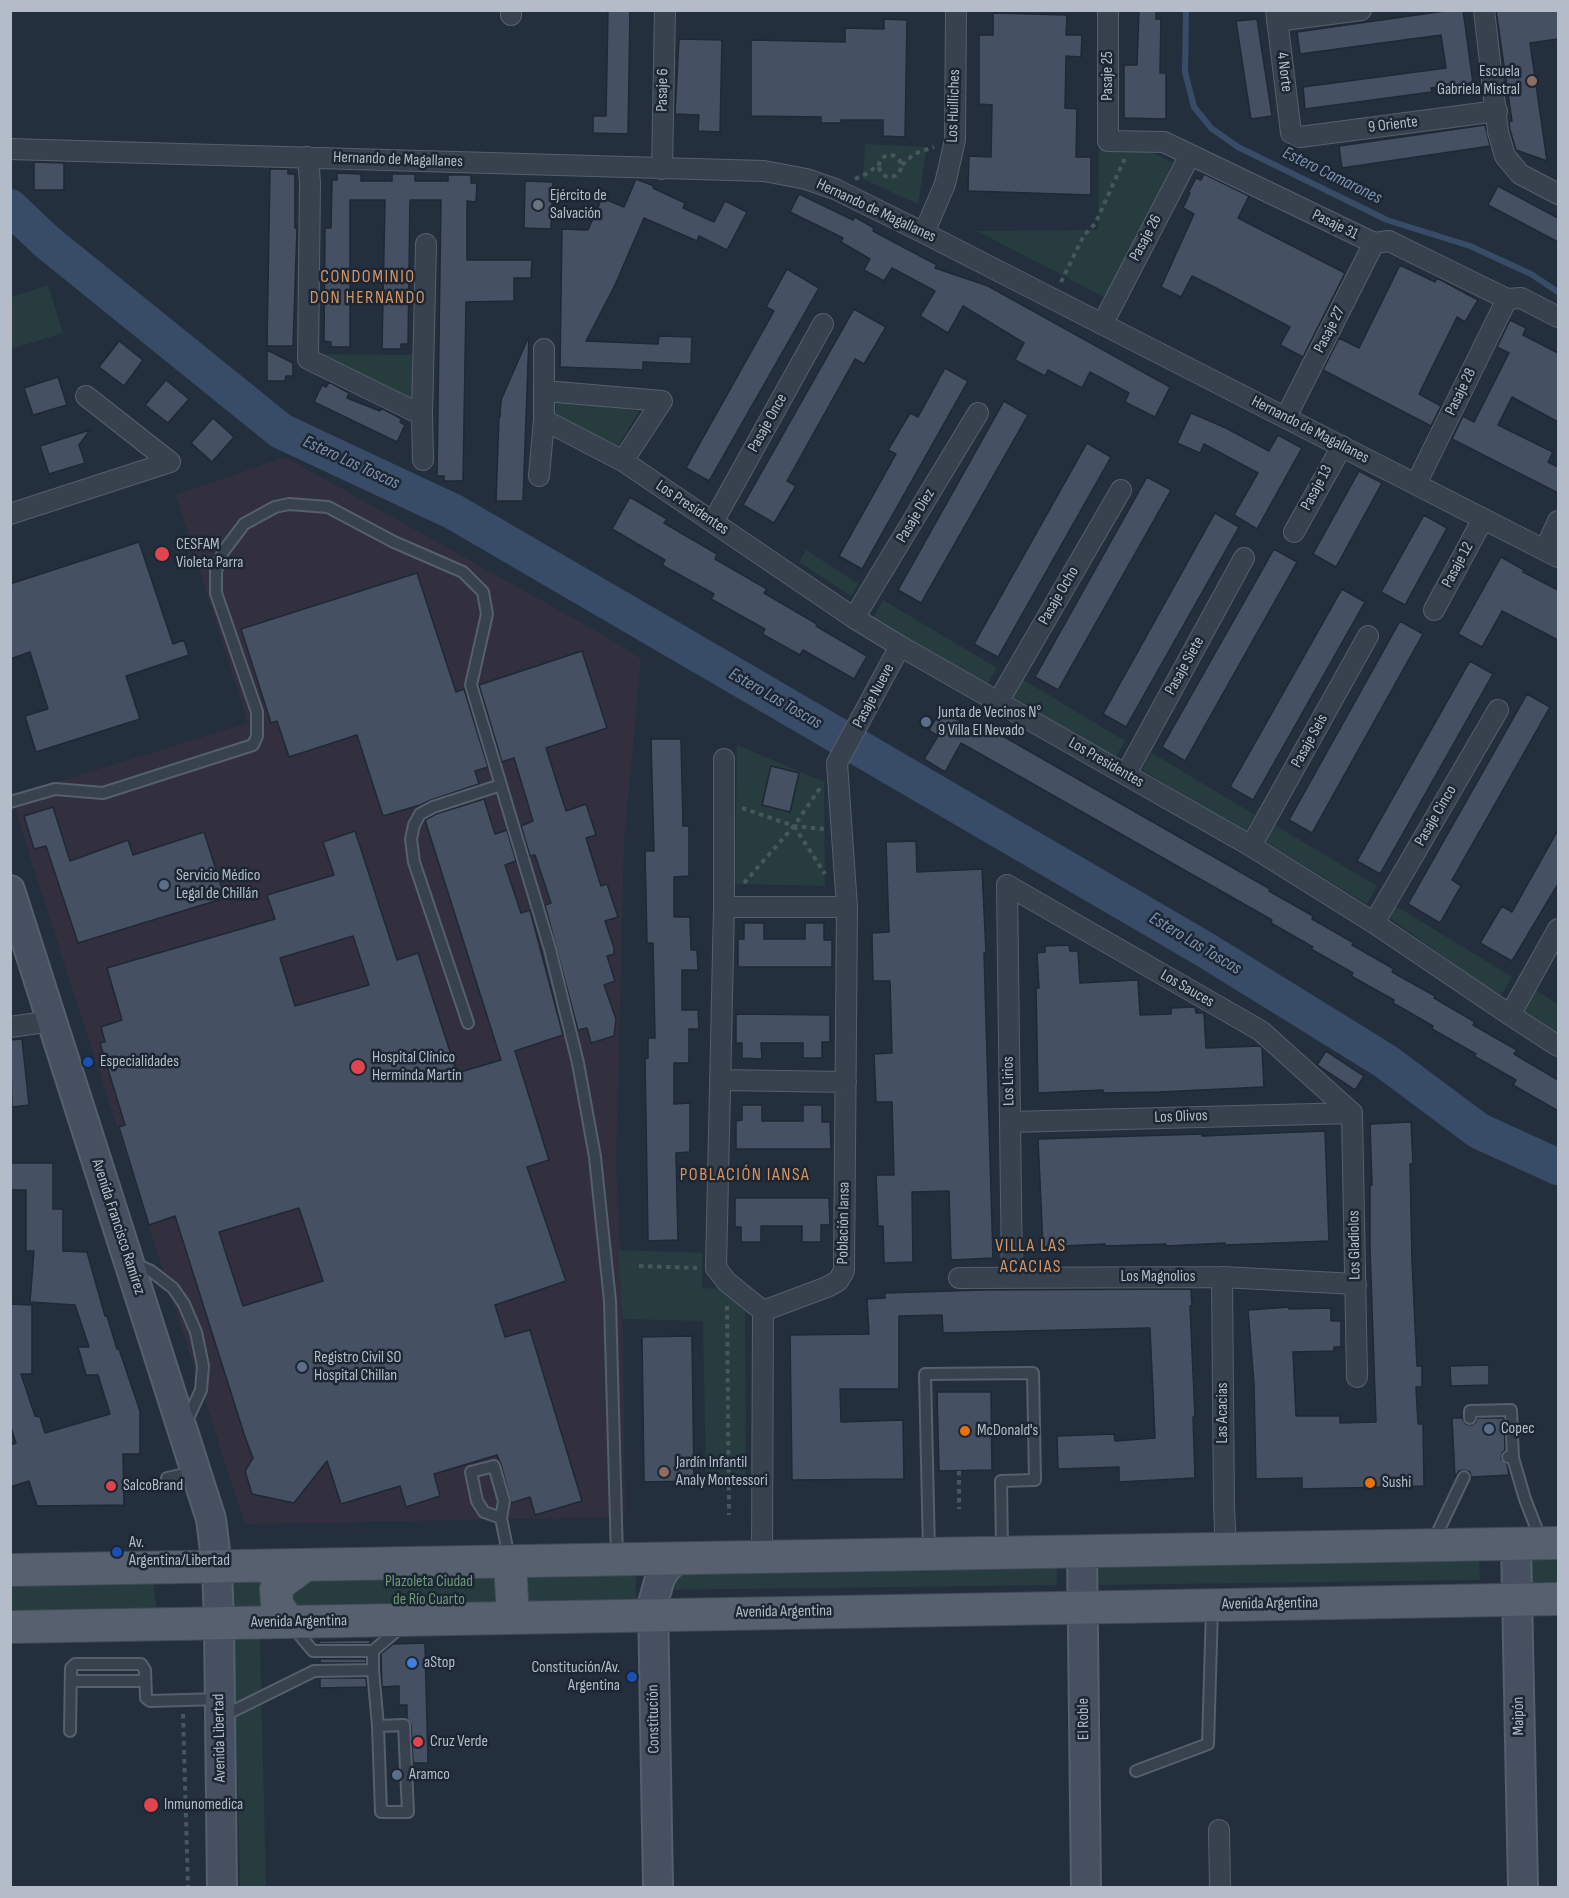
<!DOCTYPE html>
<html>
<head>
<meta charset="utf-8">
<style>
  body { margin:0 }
  #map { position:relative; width:1569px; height:1898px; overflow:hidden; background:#242f3e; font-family:"Sofia Sans Condensed",sans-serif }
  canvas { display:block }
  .frame { position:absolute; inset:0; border:12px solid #b4bcc9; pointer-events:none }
</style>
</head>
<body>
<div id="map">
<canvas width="1569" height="1898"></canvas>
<div class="frame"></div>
</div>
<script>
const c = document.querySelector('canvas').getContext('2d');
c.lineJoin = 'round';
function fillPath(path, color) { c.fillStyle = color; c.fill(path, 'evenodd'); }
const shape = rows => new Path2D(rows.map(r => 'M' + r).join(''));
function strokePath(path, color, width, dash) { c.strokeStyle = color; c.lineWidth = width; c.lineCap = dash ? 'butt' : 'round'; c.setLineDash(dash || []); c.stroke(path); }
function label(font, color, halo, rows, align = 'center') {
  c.font = font + ' "Sofia Sans Condensed",sans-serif'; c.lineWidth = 5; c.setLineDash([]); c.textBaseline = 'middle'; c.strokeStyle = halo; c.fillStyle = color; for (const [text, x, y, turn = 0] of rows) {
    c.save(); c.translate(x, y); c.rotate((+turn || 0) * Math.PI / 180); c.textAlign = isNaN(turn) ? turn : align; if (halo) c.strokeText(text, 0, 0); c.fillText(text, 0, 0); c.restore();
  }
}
const medical = shape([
  [285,457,612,640,641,659,624,840,616,1164,623,1319,625,1517,245,1524,31,860,12,796,248,723,176,495]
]);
const green = shape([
  [865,144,927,147,918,204,863,179],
  [1099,144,1137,145,1173,163,1106,298,977,231,1098,230],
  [48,285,63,333,11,349,11,297],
  [319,354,412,355,412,400],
  [556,401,639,411,618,446,556,416],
  [806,550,859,584,851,596,799,562],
  [883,600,997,668,987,685,873,618],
  [1022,679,1125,741,1115,758,1011,696],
  [737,745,824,782,825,886,735,884],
  [1152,753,1255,815,1245,832,1142,770],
  [1273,824,1377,886,1367,904,1264,841],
  [1396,906,1512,977,1500,997,1390,918],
  [1534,989,1558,1004,1558,1038,1520,1014],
  [618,1250,702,1253,702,1288,745,1290,746,1485,706,1485,703,1321,623,1319],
  [1056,1543,1057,1585,657,1590,656,1560],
  [1478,1543,1480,1580,1091,1585,1091,1546],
  [1558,1550,1558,1594,1521,1595,1520,1551],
  [636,1568,636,1607,222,1614,221,1576],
  [153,1580,157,1611,11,1613,10,1582],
  [234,1638,260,1638,266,1887,240,1887]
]);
const stream = shape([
  [1186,10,1185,72,1194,107,1211,128,1238,147,1387,220,1470,246,1531,274,1558,292]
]);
const river = shape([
  [10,207,47,242,281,431,454,512,1204,949,1385,1061,1479,1131,1558,1167]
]);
const building = shape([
  [608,10,630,10,628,134,593,133,593,116,606,116,608,10],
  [1139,10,1156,10,1156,19,1161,19,1160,73,1166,73,1166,119,1124,118,1124,65,1137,65,1139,10],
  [1452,10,1463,10,1473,83,1431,88,1432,92,1305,109,1303,87,1446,68,1441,35,1300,54,1297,32,1452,10],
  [1496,10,1558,10,1558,39,1530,43,1547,161,1516,150,1510,130,1509,122,1512,121,1496,10],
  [993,13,1067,15,1066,35,1082,35,1081,57,1066,56,1065,108,1077,109,1076,157,1091,157,1091,195,968,191,969,156,991,157,992,105,979,104,979,35,993,35,993,13],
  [884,19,907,20,905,137,883,136,883,120,841,120,841,123,821,123,821,117,751,116,751,40,845,42,845,28,884,29,884,19],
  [1257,19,1272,116,1251,119,1236,21,1257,19],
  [679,39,722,40,720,132,698,131,699,115,675,114,679,39],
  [1485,125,1490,146,1342,168,1339,146,1485,125],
  [34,162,64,163,64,190,34,190,34,162],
  [270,169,288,169,288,174,295,174,295,228,297,228,293,346,267,346,270,169],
  [337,173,361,174,361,181,392,181,392,174,415,174,415,181,448,181,448,175,471,175,471,183,477,183,476,202,467,201,467,260,532,260,531,278,514,278,514,301,466,302,463,481,444,481,444,476,437,476,441,200,410,200,408,344,401,344,401,349,382,349,385,200,350,200,350,347,331,347,331,342,324,341,325,228,331,228,332,180,337,180,337,173],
  [1204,174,1249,196,1238,218,1345,273,1303,357,1280,345,1290,327,1216,288,1192,276,1181,297,1161,287,1194,214,1183,208,1190,193,1188,193,1196,178,1201,180,1204,174],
  [636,179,654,186,653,188,685,203,683,208,714,222,725,201,747,212,727,250,699,236,697,241,644,218,615,285,586,341,658,344,659,336,692,337,691,364,643,362,643,370,560,367,562,229,588,230,602,198,624,207,636,179],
  [525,181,553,182,551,229,524,228,525,181],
  [1498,186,1558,218,1558,242,1488,205,1498,186],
  [799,194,853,220,855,217,874,228,873,231,937,265,935,268,988,286,1170,387,1155,417,1125,402,1129,393,1090,372,1082,388,1048,370,1045,376,1015,360,1024,343,963,306,948,333,920,316,935,291,892,268,884,281,864,270,870,259,841,242,843,238,790,212,799,194],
  [1400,265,1435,282,1437,278,1478,300,1465,322,1457,317,1419,394,1441,406,1431,426,1323,370,1339,338,1359,348,1400,265],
  [787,269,819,288,709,481,686,468,774,311,766,307,787,269],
  [854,309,886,327,864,364,855,359,787,481,796,486,774,523,743,505,854,309],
  [1510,320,1526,328,1523,335,1558,353,1558,422,1512,397,1498,425,1553,452,1548,462,1558,467,1558,493,1452,439,1463,416,1474,422,1509,353,1497,347,1510,320],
  [529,336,523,501,496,501,499,417,500,417,501,400,529,336],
  [119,341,143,360,124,386,99,367,119,341],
  [267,350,293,363,293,376,286,376,285,381,267,381,267,350],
  [945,368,968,381,862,569,839,556,896,454,888,450,910,413,918,417,945,368],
  [58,377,67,405,33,415,24,388,58,377],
  [166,380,189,399,168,423,145,405,166,380],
  [329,382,349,393,347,398,380,411,381,408,402,419,400,422,405,425,397,442,314,402,322,385,326,387,329,382],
  [1004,401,1028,415,921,603,898,590,1004,401],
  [1191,413,1226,428,1269,451,1278,435,1302,448,1257,529,1234,515,1258,473,1204,444,1200,453,1177,443,1191,413],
  [213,418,234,437,212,462,191,443,213,418],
  [90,430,79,445,85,463,49,474,40,446,90,430],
  [1087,443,1111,457,998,657,974,644,1087,443],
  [1359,471,1382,483,1336,567,1313,554,1359,471],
  [1147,477,1171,490,1058,690,1035,677,1147,477],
  [630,497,667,519,664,523,717,554,715,559,767,589,764,593,817,624,816,626,867,656,854,679,803,650,800,655,762,634,765,629,711,599,714,594,662,565,665,560,612,529,630,497],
  [1215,513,1239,527,1126,727,1103,714,1215,513],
  [1424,515,1447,528,1405,605,1381,592,1424,515],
  [139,542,173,644,184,640,189,655,126,676,140,719,36,752,25,716,48,709,30,652,10,659,10,584,139,542],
  [1274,549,1297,562,1185,761,1162,747,1274,549],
  [1501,557,1524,570,1523,572,1558,590,1558,640,1502,611,1482,647,1458,634,1501,557],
  [417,573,456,692,464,689,488,767,475,771,479,784,431,800,420,805,383,816,357,735,289,757,277,721,271,723,241,629,417,573],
  [1342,589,1365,602,1253,800,1230,787,1342,589],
  [1400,621,1423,634,1312,833,1289,820,1400,621],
  [582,651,607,728,546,748,566,811,586,804,596,835,586,838,601,886,607,884,618,917,605,921,614,948,614,954,607,956,615,981,604,985,616,1019,614,1036,591,1043,587,1028,578,1030,545,905,551,903,535,855,530,856,521,826,533,821,514,758,502,762,479,685,582,651],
  [1470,661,1493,674,1380,874,1357,861,1470,661],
  [1527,694,1550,707,1452,880,1461,886,1440,923,1408,904,1527,694],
  [941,710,983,735,987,727,1270,889,1269,891,1313,916,1312,919,1354,943,1352,945,1394,969,1392,972,1435,996,1434,998,1475,1022,1473,1025,1517,1050,1514,1054,1558,1080,1558,1111,1513,1085,1516,1080,1474,1056,1476,1054,1432,1029,1433,1026,1393,1003,1394,1000,1351,976,1353,973,1311,949,1313,947,1271,923,1272,920,961,743,945,772,924,759,938,736,929,730,941,710],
  [651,739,681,739,683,826,689,826,689,876,674,877,674,917,690,917,691,950,697,950,698,970,682,970,682,1010,698,1010,699,1029,689,1029,689,1063,674,1063,674,1104,690,1103,690,1152,676,1153,678,1240,648,1241,645,1059,648,1058,648,1038,655,1038,653,943,647,943,645,851,654,851,651,739],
  [771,766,799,773,790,812,762,805,771,766],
  [484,799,495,834,507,830,516,861,505,865,521,913,530,910,563,1035,515,1051,549,1160,527,1167,566,1281,495,1305,505,1337,530,1330,582,1501,535,1515,530,1497,511,1503,501,1464,497,1455,434,1474,440,1496,406,1507,400,1486,341,1504,327,1461,294,1503,252,1494,245,1471,253,1458,244,1434,175,1216,149,1225,119,1127,125,1125,100,1043,105,1042,101,1027,122,1020,107,968,275,919,267,895,334,875,323,842,355,831,397,960,418,953,457,1073,501,1060,425,820,436,814,484,799],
  [353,936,369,985,295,1006,280,958,353,936],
  [299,1208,323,1281,243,1306,219,1232,299,1208],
  [53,807,70,861,128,840,133,855,204,832,225,898,78,943,46,846,34,849,24,816,53,807],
  [1558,830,1558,884,1512,961,1480,943,1502,906,1512,912,1558,830],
  [916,841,917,872,982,869,985,931,986,953,984,953,993,1258,951,1260,949,1191,912,1192,913,1262,884,1263,883,1226,878,1226,876,1175,894,1175,892,1102,876,1102,874,1054,892,1053,890,981,873,981,872,933,889,932,886,842,916,841],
  [744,923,764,923,764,939,805,939,805,923,824,923,824,940,832,940,832,967,738,967,738,939,744,939,744,923],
  [1069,945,1070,951,1078,951,1080,983,1138,980,1140,1015,1171,1014,1171,1008,1195,1007,1196,1013,1204,1013,1206,1048,1260,1046,1262,1048,1264,1087,1159,1092,1103,1093,1103,1090,1038,1093,1036,988,1039,988,1037,953,1045,952,1045,946,1069,945],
  [736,1014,830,1015,830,1042,822,1042,822,1058,803,1058,803,1043,761,1043,762,1059,742,1058,742,1043,736,1043,736,1014],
  [22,1039,29,1105,12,1107,10,1040,22,1039],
  [1326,1051,1364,1076,1355,1090,1317,1065,1326,1051],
  [742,1105,762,1105,762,1121,803,1121,803,1105,822,1105,822,1122,830,1122,831,1149,736,1149,736,1121,742,1120,742,1105],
  [1411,1122,1413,1164,1410,1164,1412,1261,1417,1366,1422,1366,1422,1387,1416,1387,1418,1424,1423,1424,1424,1486,1302,1489,1302,1478,1256,1479,1254,1384,1248,1310,1289,1307,1289,1309,1331,1308,1331,1321,1341,1321,1341,1347,1334,1347,1334,1351,1293,1352,1296,1416,1340,1416,1340,1423,1376,1422,1370,1248,1370,1185,1372,1185,1370,1124,1411,1122],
  [1325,1131,1329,1241,1225,1245,1225,1243,1166,1246,1166,1244,1106,1246,1105,1244,1043,1247,1038,1139,1202,1134,1202,1136,1325,1131],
  [10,1163,53,1163,53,1209,63,1209,63,1251,87,1252,105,1316,107,1316,117,1349,119,1349,140,1411,140,1454,123,1454,124,1505,37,1506,29,1481,10,1487,10,1445,16,1443,10,1425,10,1304,32,1305,32,1374,21,1374,35,1416,40,1417,45,1433,110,1414,98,1375,86,1375,78,1347,89,1347,75,1305,30,1302,34,1251,26,1251,26,1190,10,1190,10,1163],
  [735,1198,829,1198,830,1225,821,1225,821,1242,802,1242,802,1226,761,1226,761,1242,741,1242,741,1227,735,1227,735,1198],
  [1191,1289,1192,1306,1190,1306,1195,1417,1193,1417,1195,1478,1119,1482,1119,1467,1058,1469,1057,1436,1114,1434,1115,1441,1155,1438,1150,1328,943,1333,942,1315,899,1316,899,1389,840,1389,841,1422,903,1420,904,1479,792,1480,790,1335,869,1334,867,1299,885,1298,885,1293,984,1290,1191,1289],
  [692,1336,694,1481,644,1482,642,1337,692,1336],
  [1489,1365,1489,1385,1451,1386,1450,1366,1489,1365],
  [937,1392,991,1392,992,1470,939,1471,937,1392],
  [1452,1418,1462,1418,1466,1424,1471,1425,1476,1422,1477,1418,1504,1418,1505,1450,1502,1453,1501,1459,1507,1464,1509,1475,1471,1477,1470,1472,1464,1470,1459,1471,1455,1477,1452,1418],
  [370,1640,370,1644,319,1644,319,1641,370,1640],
  [425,1643,428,1763,413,1763,411,1725,407,1718,407,1705,399,1705,399,1686,382,1687,381,1654,393,1644,425,1643],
  [320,1659,366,1659,366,1663,320,1663,320,1659],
  [320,1678,366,1678,367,1687,320,1688,320,1678]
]);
const path = shape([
  '879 166a11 11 0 1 1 22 0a11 11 0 1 1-22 0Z',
  [902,165,914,154,934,147],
  [855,179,868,173,879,164],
  [1061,282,1084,235,1095,224,1125,158],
  [742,808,794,826,824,829],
  [794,826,825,874],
  [744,883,794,826,820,788],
  [639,1266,697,1268],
  [727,1306,729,1515],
  [959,1471,959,1509],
  [183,1714,188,1888]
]);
const lane = shape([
  [10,802,55,789,103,793,253,745,257,736,257,712,216,593,216,571,223,552,244,524,275,507,289,504,328,507,394,542,463,572,483,592,487,614,471,685,550,949,578,1063,595,1157,610,1301,617,1557],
  [468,1023,414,862,411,839,414,825,420,814,433,807,501,785],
  [133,1263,151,1271,173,1288,184,1304,196,1332,203,1366,201,1390,190,1414,185,1421],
  [1470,1418,1470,1411,1511,1410,1513,1458],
  [1508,1457,1513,1458,1525,1499,1541,1540],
  [167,1478,195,1472],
  [501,1518,484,1512,477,1501,471,1472,494,1466,504,1501,501,1518,509,1558],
  [1433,1542,1464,1477],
  [929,1551,925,1374,1033,1373,1035,1480,1001,1481,1002,1550],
  [293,1627,313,1651,373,1651,401,1627],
  [373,1670,378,1726,381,1812,408,1812,404,1725,378,1726],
  [71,1681,145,1681],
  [223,1716,314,1671,373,1670,373,1651],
  [70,1731,71,1668,75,1664,141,1664,145,1670,146,1698,150,1701,219,1699],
  [1136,1771,1208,1744,1212,1608]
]);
const street = shape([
  [1108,10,1108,141,1164,142,1374,243,1389,241,1507,299,1521,298,1558,317],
  [1276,10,1291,133,1300,137,1497,111],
  [1484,10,1498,132,1505,156,1520,174,1558,194],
  [511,15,511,10],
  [1277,21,1361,10],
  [10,149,764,171,806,179,835,189,924,233,1558,557],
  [308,157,310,183,308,359,422,415,426,244],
  [662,169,665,10],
  [924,233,945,184,955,140,956,10],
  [1103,323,1190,155],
  [545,391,662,401,623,461],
  [422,415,423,460],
  [1286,417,1374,243],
  [544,420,623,461,854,618,900,646,1251,846,1374,923,1510,1015,1558,1046],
  [539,476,544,420,544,349],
  [1416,484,1507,299],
  [10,514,170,462,86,396],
  [713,522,823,324],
  [1294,532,1342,446],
  [1545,550,1558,521],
  [1434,610,1477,530,1484,520],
  [854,618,978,413],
  [998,702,1121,490],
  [724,759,724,907,716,1268,727,1282,763,1311,827,1287,838,1281,844,1271,847,907,837,763,900,646],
  [1126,774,1244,558],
  [1251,846,1368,636],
  [1007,885,1261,1031,1352,1113],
  [1007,885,1012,1276],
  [724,907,847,907],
  [1374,923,1498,710],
  [1510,1015,1558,929],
  [10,1027,52,1021],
  [720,1080,846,1082],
  [1352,1113,1357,1377],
  [1010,1122,1352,1113],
  [1222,1277,1224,1507,1226,1549],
  [959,1278,1222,1277,1356,1284],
  [762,1557,763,1311],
  [1219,1830,1220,1888]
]);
const secondary = shape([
  [10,890,211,1519,217,1567,219,1624,222,1888],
  [1516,1544,1523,1888],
  [1082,1551,1086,1888],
  [658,1888,653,1603,660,1578,667,1567,677,1559]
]);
const primary = shape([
  [510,1562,513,1617],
  [10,1570,1558,1543],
  [288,1622,277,1604,276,1589,282,1582,304,1566],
  [10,1627,1558,1599]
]);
const markers = [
  [1532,81,6,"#8d6e63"],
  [538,205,6,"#6b7280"],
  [162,554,8,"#e0444e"],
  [926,722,6,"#5c6f8a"],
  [164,885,6,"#5c6f8a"],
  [88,1062,6,"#1a4fb4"],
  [358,1067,8,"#e0444e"],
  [302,1367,6,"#5c6f8a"],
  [1489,1429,6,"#5c6f8a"],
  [965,1431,6,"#e8710a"],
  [664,1472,6,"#8d6e63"],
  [1370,1483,6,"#e8710a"],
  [111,1486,6,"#e0444e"],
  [117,1552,6,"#1a4fb4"],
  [412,1663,6,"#3f7fe0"],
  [632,1677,6,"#1a4fb4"],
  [418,1742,6,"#e0444e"],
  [397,1775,6,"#5c6f8a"],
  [151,1805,8,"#e0444e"]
];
const streetNames = [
  ["4 Norte",1284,72,83],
  ["Pasaje 25",1108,76,-90],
  ["Pasaje 6",663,90,-89],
  ["Los Huilliches",954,106,-88],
  ["9 Oriente",1393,125,-7],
  ["Hernando de Magallanes",398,160,2],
  ["Hernando de Magallanes",876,211,25],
  ["Pasaje 31",1335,225,26],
  ["Pasaje 26",1146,238,-62],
  ["Pasaje 27",1330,330,-63],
  ["Pasaje 28",1461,392,-64],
  ["Pasaje Once",768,423,-61],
  ["Hernando de Magallanes",1310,430,27],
  ["Pasaje 13",1317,488,-62],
  ["Los Presidentes",692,508,34],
  ["Pasaje Diez",916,516,-59],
  ["Pasaje 12",1458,565,-62],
  ["Pasaje Ocho",1059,596,-60],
  ["Pasaje Siete",1185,666,-61],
  ["Pasaje Nueve",874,696,-62],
  ["Pasaje Seis",1310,741,-61],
  ["Los Presidentes",1106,763,30],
  ["Pasaje Cinco",1436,816,-60],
  ["Los Sauces",1187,989,30],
  ["Los Lirios",1009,1081,-91],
  ["Los Olivos",1181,1117,-2],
  ["Población Iansa",844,1223,-89],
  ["Avenida Francisco Ramírez",118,1227,72],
  ["Los Gladiolos",1355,1245,-91],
  ["Los Magnolios",1158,1277],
  ["Las Acacias",1223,1413,-90],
  ["Avenida Argentina",1270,1604,-1],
  ["Avenida Argentina",784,1612,-1],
  ["Avenida Argentina",299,1622,-1],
  ["Maipón",1519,1716,-91],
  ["Constitución",654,1719,-91],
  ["El Roble",1084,1719,-91],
  ["Avenida Libertad",220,1738,-91]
];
const poiNames = [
  ["Escuela",1520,72,"right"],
  ["Gabriela Mistral",1520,90,"right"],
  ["Ejército de",550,196],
  ["Salvación",550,214],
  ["CESFAM",176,545],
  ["Violeta Parra",176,563],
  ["Junta de Vecinos N°",938,713],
  ["9 Villa El Nevado",938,731],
  ["Servicio Médico",176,876],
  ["Legal de Chillán",176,894],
  ["Hospital Clínico",372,1058],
  ["Herminda Martín",372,1076],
  ["Especialidades",100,1062],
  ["Registro Civil SO",314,1358],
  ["Hospital Chillan",314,1376],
  ["Copec",1501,1429],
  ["McDonald's",977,1431],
  ["Jardín Infantil",676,1463],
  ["Analy Montessori",676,1481],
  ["Sushi",1382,1483],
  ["SalcoBrand",123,1486],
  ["Av.",129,1543],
  ["Argentina/Libertad",129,1561],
  ["aStop",424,1663],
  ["Constitución/Av.",620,1668,"right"],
  ["Argentina",620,1686,"right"],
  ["Cruz Verde",430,1742],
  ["Aramco",409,1775],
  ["Inmunomedica",164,1805]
];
const parkNames = [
  ["Plazoleta Ciudad",429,1582],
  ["de Río Cuarto",429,1600]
];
const waterNames = [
  ["Estero Camarones",1332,176,26],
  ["Estero Las Toscas",351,463,25],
  ["Estero Las Toscas",775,699,30],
  ["Estero Las Toscas",1195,944,31]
];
const neighbourhoodNames = [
  ["CONDOMINIO",368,277],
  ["DON HERNANDO",368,298],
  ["POBLACIÓN IANSA",745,1175],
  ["VILLA LAS",1031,1246],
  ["ACACIAS",1031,1267]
];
fillPath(medical, '#32303f');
fillPath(green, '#263c3f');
strokePath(stream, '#394c67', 6);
strokePath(river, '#394c67', 36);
fillPath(building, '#455162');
strokePath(building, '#1f2835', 1.5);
strokePath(lane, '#565f6c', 14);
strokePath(street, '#565f6c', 22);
strokePath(secondary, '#565f6c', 32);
strokePath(primary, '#414a57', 34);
strokePath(path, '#44595c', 4, [4.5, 4.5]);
strokePath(lane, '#38414e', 10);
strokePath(street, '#38414e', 20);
strokePath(secondary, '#465061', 28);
strokePath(primary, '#56606e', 32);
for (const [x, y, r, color] of markers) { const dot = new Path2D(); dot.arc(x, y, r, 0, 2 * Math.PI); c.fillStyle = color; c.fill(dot); strokePath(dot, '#1d2633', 2); }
label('16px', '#b4bcc9', '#1d2633', streetNames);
label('16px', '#b4bcc9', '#1d2633', poiNames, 'left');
label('16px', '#6b9a76', '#1d2633', parkNames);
label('italic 18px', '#7c92b1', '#1d2633', waterNames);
c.letterSpacing = '1.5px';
label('18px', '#d59563', '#1d2633', neighbourhoodNames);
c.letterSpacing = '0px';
</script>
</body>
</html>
